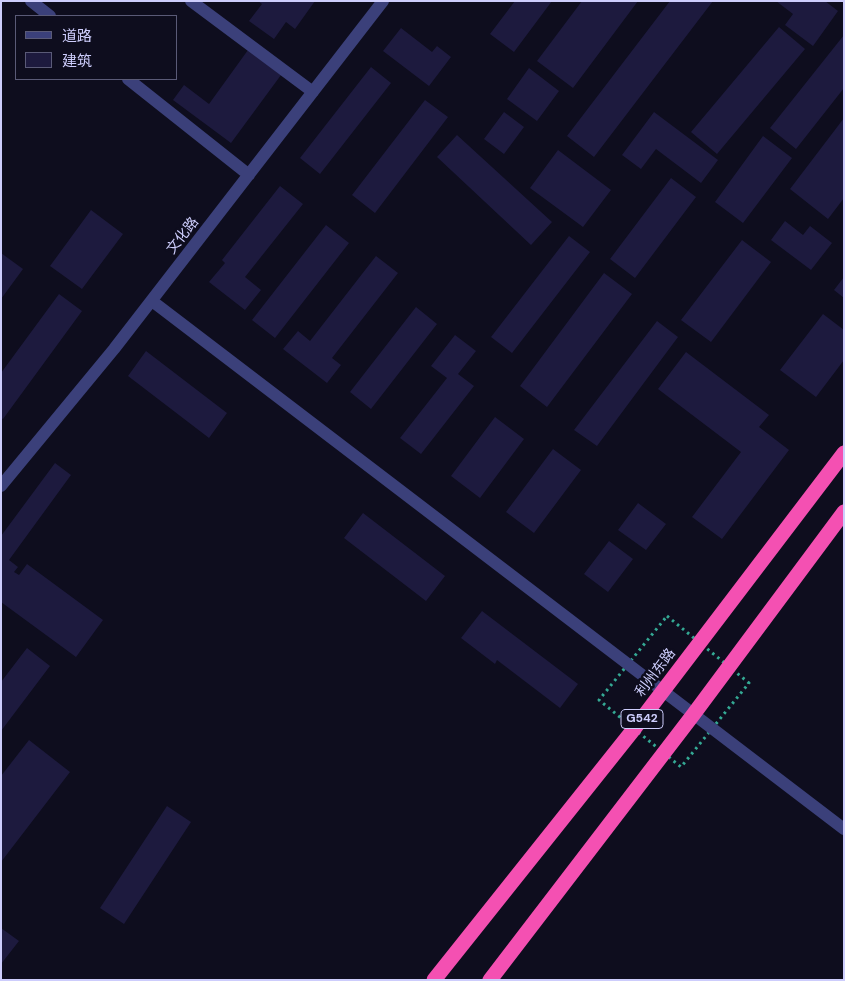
<!DOCTYPE html>
<html>
<head>
<meta charset="utf-8">
<style>
  body { margin:0 }
  #map { position:relative; width:845px; height:981px; overflow:hidden; background:#0e0d1e; font-family:"DM Sans","Noto Sans SC",sans-serif }
  canvas { display:block }
  .frame { position:absolute; inset:0; border:2px solid #cdcdfc; pointer-events:none }
  .legend { position:absolute; left:15px; top:15px; width:162px; height:65px; box-sizing:border-box; background:#0e0d1e; border:1px solid #5a5a77; margin:0; padding:6px 9px; list-style:none; font-size:15px; color:#cdcdfc }
  .legend li { display:flex; align-items:center; gap:10px; height:25px }
  .legend b { width:25px; border:1px solid #5a5a77 }
</style>
</head>
<body>
<div id="map">
<canvas width="845" height="981"></canvas>
<div class="frame"></div>
<ul class="legend">
<li><b style="height:6px;background:#3b407a"></b>道路</li>
<li><b style="height:14px;background:#1d1a3e"></b>建筑</li>
</ul>
</div>
<script>
const c = document.querySelector('canvas').getContext('2d');
c.lineJoin = 'round';
function fillPath(path, color) { c.fillStyle = color; c.fill(path, 'evenodd'); }
const shape = rows => new Path2D(rows.map(r => 'M' + r).join(''));
function strokePath(path, color, width, dash) { c.strokeStyle = color; c.lineWidth = width; c.lineCap = dash ? 'butt' : 'round'; c.setLineDash(dash || []); c.stroke(path); }
function label(font, color, halo, rows, align = 'center') {
  c.font = font + ' "DM Sans","Noto Sans SC",sans-serif'; c.lineWidth = 5; c.setLineDash([]); c.textBaseline = 'middle'; c.strokeStyle = halo; c.fillStyle = color; for (const [text, x, y, turn = 0] of rows) {
    c.save(); c.translate(x, y); c.rotate((+turn || 0) * Math.PI / 180); c.textAlign = isNaN(turn) ? turn : align; if (halo) c.strokeText(text, 0, 0); c.fillText(text, 0, 0); c.restore();
  }
}
const building = shape([
  [258,1,315,1,295,29,286,22,274,39,249,21,262,4],
  [515,1,552,1,514,52,490,34],
  [582,1,638,1,573,88,537,61],
  [670,1,713,1,594,157,567,136],
  [776,1,825,1,838,11,813,46,785,25,793,14],
  [779,27,805,49,717,154,691,132],
  [401,28,432,52,437,46,451,57,429,86,383,51],
  [844,35,844,88,796,149,770,128],
  [248,50,281,75,231,143,173,100,184,85,209,104],
  [371,67,391,83,320,174,300,158],
  [529,68,559,91,537,121,507,99],
  [425,100,448,117,375,213,352,195],
  [504,112,524,127,504,154,484,139],
  [654,112,718,160,701,183,656,149,641,169,622,155],
  [844,118,844,198,828,219,790,189],
  [457,135,552,222,531,245,437,157],
  [763,136,792,158,743,223,715,202],
  [558,150,611,190,583,227,530,188],
  [671,178,696,197,635,278,610,259],
  [280,186,303,204,245,277,261,290,245,310,209,282,225,263,222,260],
  [91,210,123,234,82,289,50,266],
  [785,221,803,235,810,226,832,243,811,270,771,240],
  [326,225,349,243,275,338,252,320],
  [569,236,590,252,512,353,491,337],
  [742,240,771,262,711,342,681,320],
  [1,253,23,269,1,299],
  [376,256,398,273,332,358,341,365,327,383,283,349,298,331,310,341],
  [604,273,632,294,547,407,520,386],
  [844,277,844,298,834,290],
  [59,294,82,311,3,419,1,418,1,373],
  [416,307,437,324,371,409,350,392],
  [823,314,844,330,844,360,816,397,780,370],
  [657,321,678,337,597,446,574,430],
  [455,335,476,351,458,374,474,386,421,454,400,438,447,378,431,366],
  [146,351,227,413,209,438,128,376],
  [686,352,769,415,759,427,789,450,722,539,692,517,741,452,658,389],
  [495,417,524,439,480,498,451,476],
  [553,449,581,470,534,533,506,512],
  [55,463,71,475,9,560,18,567,14,572,19,575,27,564,103,620,76,657,1,602,1,536],
  [638,503,666,524,646,550,618,530],
  [363,513,445,576,426,601,344,538],
  [609,541,633,559,608,592,584,574],
  [482,611,578,684,560,708,497,660,495,664,461,638],
  [27,648,50,666,1,731,1,682],
  [29,740,70,772,1,862,1,776],
  [167,806,191,822,124,924,100,908],
  [1,928,19,941,1,964]
]);
const path = shape([
  [667,616,749,683,681,767,599,700,667,616]
]);
const minor = shape([
  [31,1,50,16],
  [191,1,313,92],
  [128,79,249,175],
  [152,301,844,829],
  [1,486,114,349,383,1]
]);
const highway = shape([
  [434,980,634,729,844,453],
  [490,980,693,715,844,512]
]);
const shields = [
  [642,719,42]
];
const shieldNames = [
  ["G542",642,719]
];
const streetNames = [
  ["文化路",183,236,-52],
  ["利州东路",656,673,-53]
];
fillPath(building, '#1d1a3e');
strokePath(path, '#34a994', 3, [2.5, 4]);
strokePath(minor, '#3b407a', 12);
strokePath(highway, '#f450b2', 15);
for (const [x, y, w] of shields) { const box = new Path2D(); box.roundRect(x - w / 2, y - 9.5, w, 19, 4); c.fillStyle = '#0e0d1e'; c.fill(box); strokePath(box, '#cdcdfc', 1); }
label('bold 12px', '#cdcdfc', null, shieldNames);
label('14px', '#cdcdfc', '#0e0d1e', streetNames);
</script>
</body>
</html>
